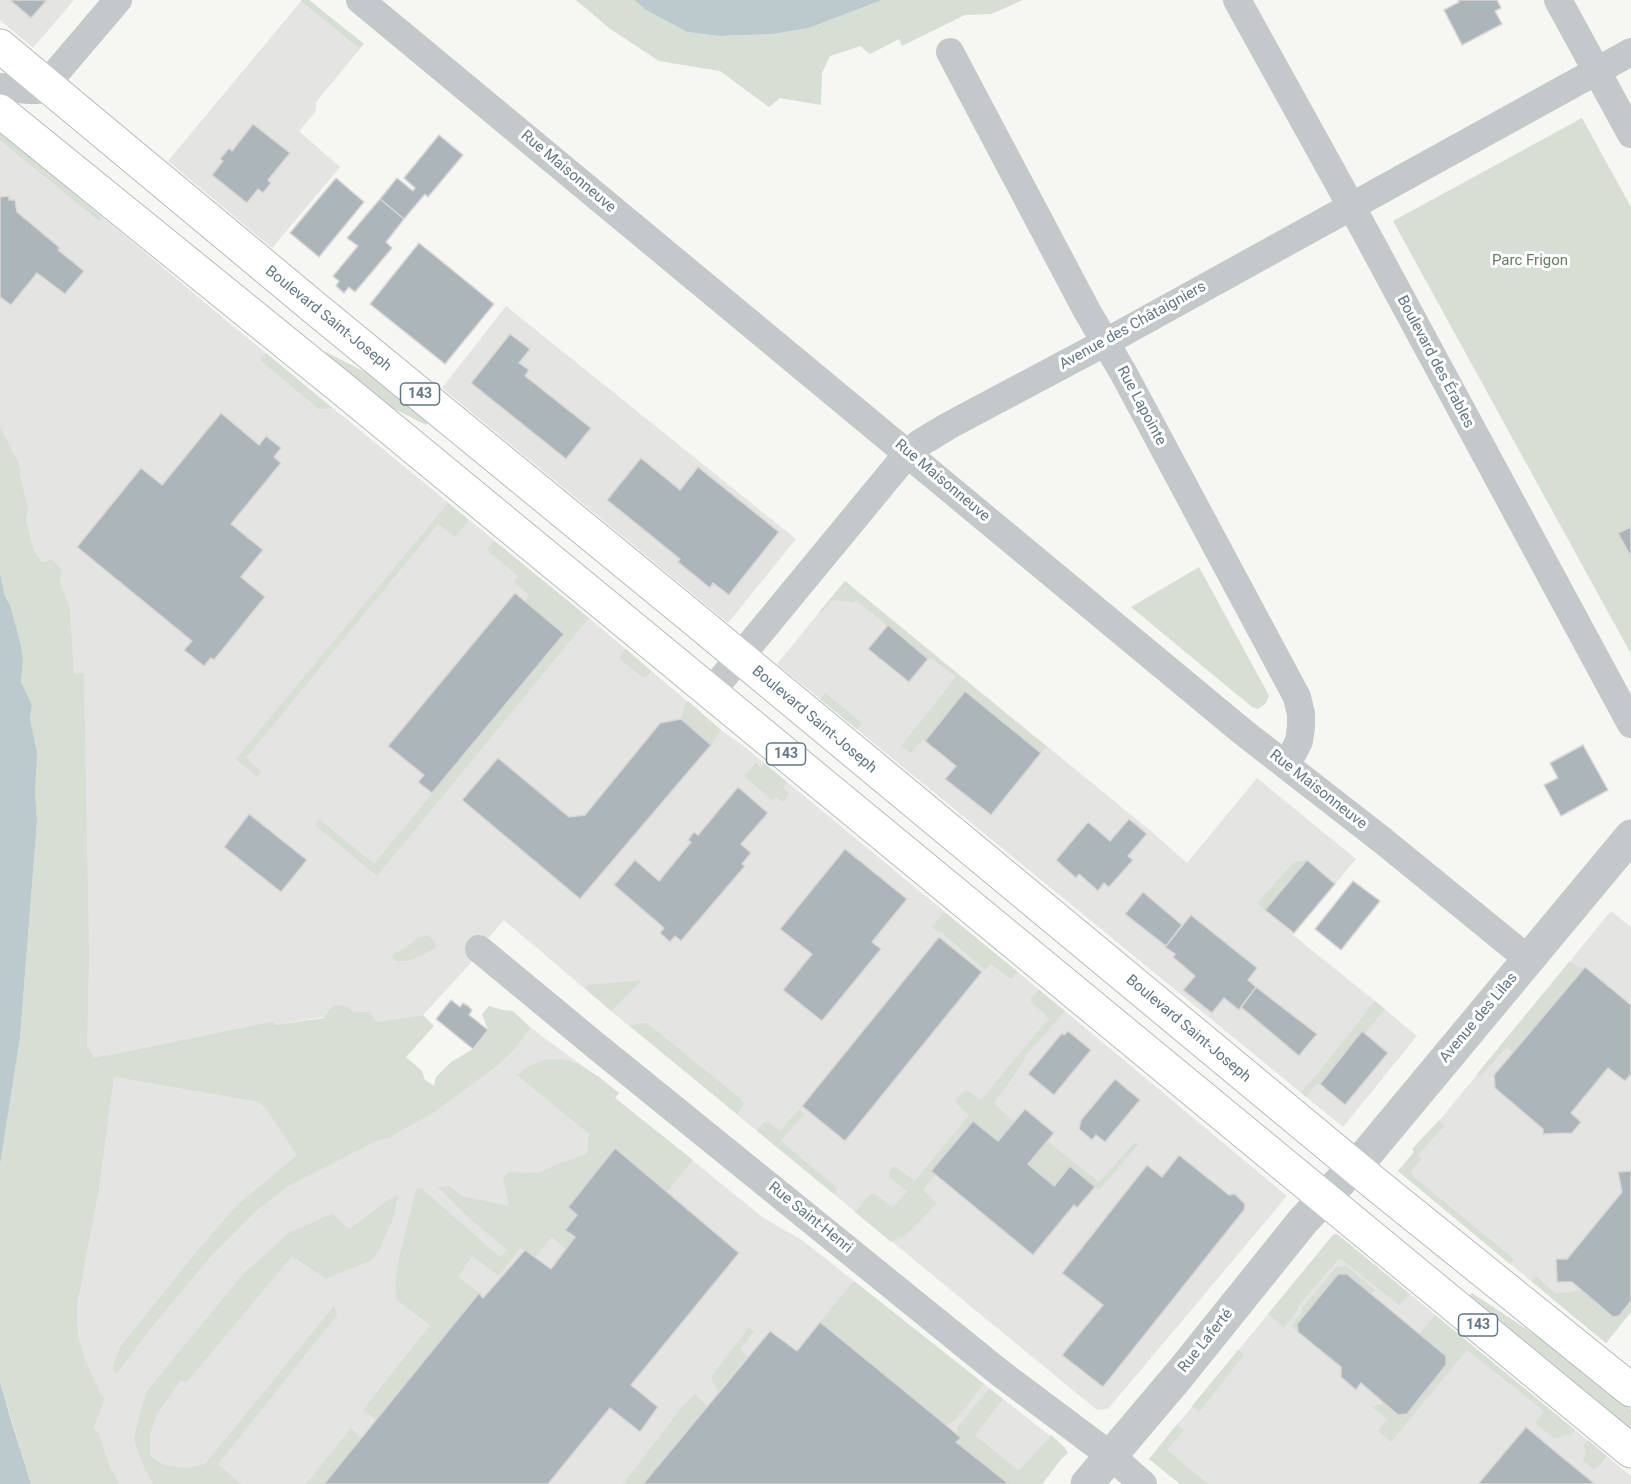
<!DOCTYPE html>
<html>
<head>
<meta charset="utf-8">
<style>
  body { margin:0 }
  canvas { display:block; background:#f6f6f2 }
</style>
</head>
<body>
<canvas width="1631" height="1484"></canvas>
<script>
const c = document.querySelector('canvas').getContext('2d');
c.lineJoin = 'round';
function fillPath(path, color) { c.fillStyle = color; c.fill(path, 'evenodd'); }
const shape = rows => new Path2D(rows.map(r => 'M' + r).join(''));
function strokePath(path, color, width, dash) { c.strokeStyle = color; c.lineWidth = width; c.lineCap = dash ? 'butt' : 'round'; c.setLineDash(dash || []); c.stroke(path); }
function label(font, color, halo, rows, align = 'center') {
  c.font = font + ' Roboto,sans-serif'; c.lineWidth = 6; c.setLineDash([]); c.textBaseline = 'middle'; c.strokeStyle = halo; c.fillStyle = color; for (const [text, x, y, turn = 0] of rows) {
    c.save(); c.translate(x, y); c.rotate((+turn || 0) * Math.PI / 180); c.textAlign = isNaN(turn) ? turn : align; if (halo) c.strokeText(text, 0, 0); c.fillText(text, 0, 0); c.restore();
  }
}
const built = shape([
  [0,0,74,0,33,48,0,20],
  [302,0,309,0,364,44,316,102,316,108,315,112,299,131,340,167,272,248,168,161],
  [0,131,228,322,589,618,721,730,746,748,1065,1011,1287,1196,1108,1409,1097,1410,611,1011,504,920,479,949,470,964,423,1015,376,1022,369,1012,353,1012,275,1025,274,1021,114,1054,94,1057,87,1045,84,674,74,675,70,607,60,582,44,564,34,550,26,520,28,507,22,483,19,463,0,426],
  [506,306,796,539,728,623,442,388],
  [845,581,1152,832,1187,863,1257,778,1356,859,1293,935,1375,1001,1417,1036,1343,1127,777,664],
  [1611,911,1631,927,1631,1312,1606,1343,1398,1171],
  [531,1028,619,1093,615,1098,765,1219,802,1240,1064,1447,1068,1453,1062,1458,1042,1484,120,1484,110,1467,99,1433,94,1428,105,1399,100,1392,85,1359,78,1335,77,1306,99,1190,114,1077,258,1102,266,1109,311,1174,376,1141,387,1139,396,1133,515,1049],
  [1337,1234,1631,1476,1631,1484,1180,1484,1149,1459,1333,1235]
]);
const green = shape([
  [302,0,309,0,364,44,359,48,301,1],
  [576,0,634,0,646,10,687,32,719,36,773,34,809,28,882,0,1023,0,991,14,965,15,902,46,899,39,870,54,860,46,830,56,822,73,821,105,780,98,769,107,720,71,659,61,609,28],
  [1582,118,1631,207,1631,654,1393,221],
  [0,131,101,217,99,221,0,140],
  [326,352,377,378,430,420,426,425,379,401,322,356],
  [266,353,332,408,319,409,260,360],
  [0,426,19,463,22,483,28,507,26,520,34,550,43,563,51,559,62,570,60,582,70,607,74,674,84,673,89,955,87,1045,94,1057,114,1054,274,1021,275,1025,323,1018,334,1005,347,1006,353,1012,370,1012,376,1022,423,1015,434,1026,406,1057,422,1071,425,1080,434,1086,436,1077,451,1062,473,1049,488,1030,482,1014,489,1006,503,1010,513,1011,531,1028,515,1049,498,1065,433,1113,387,1139,376,1141,287,1187,257,1210,212,1255,151,1328,116,1374,113,1366,120,1347,197,1251,237,1205,297,1155,266,1109,258,1102,114,1077,99,1190,77,1306,78,1335,85,1359,100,1392,105,1399,94,1428,99,1433,110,1467,120,1484,31,1484,0,1382,0,1165,20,1038,37,821,30,719,32,705,21,682,23,661,10,605,5,596,0,573],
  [448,503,469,520,455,537,438,524,246,758,261,771,257,777,236,759],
  [494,541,589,618,377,876,315,825,319,819,374,864,564,634,525,601,529,595,513,582,518,576,487,550],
  [1199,567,1266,690,1269,696,1266,703,1258,709,1252,707,1131,607],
  [845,581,950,668,1047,747,1041,753,965,691,925,741,922,740,911,753,901,746,956,677,931,658,928,659,856,600,853,602,832,600,821,613,819,612],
  [626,649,651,671,646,677,642,677,620,659,620,656],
  [825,693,862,723,857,729,820,699],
  [688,701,721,730,711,745,681,719,685,705],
  [756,763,761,768,765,764,787,782,783,787,789,794,783,802,776,797,772,800,744,776],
  [1307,860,1265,910,1257,903,1294,862],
  [944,912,1018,972,1013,978,1009,978,991,964,985,970,941,932,937,931,932,927],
  [428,935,435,941,435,948,423,955,408,961,395,961,392,957,395,953,404,949,418,938],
  [1569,962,1583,968,1513,1052,1507,1047,1480,1077,1477,1074],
  [642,980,611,1011,585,988,588,985],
  [1039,990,1065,1011,1027,1054,1013,1077,994,1103,1014,1122,998,1141,973,1121,931,1171,935,1175,923,1190,937,1203,905,1236,891,1242,855,1212,871,1194,875,1194,893,1208,907,1191,889,1177,889,1172,893,1167,896,1167,915,1181,969,1115,957,1104,956,1100,964,1091,968,1091,981,1100,1049,1018,1031,1002,1031,998],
  [1375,1001,1385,1009,1365,1033,1362,1031,1320,1084,1317,1084,1306,1097,1301,1092,1318,1073],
  [641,1023,646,1023,652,1027,741,1099,744,1104,737,1114,630,1026],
  [547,1059,562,1059,579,1064,599,1077,619,1093,615,1098,693,1160,667,1192,614,1148,568,1207,577,1215,565,1229,575,1237,566,1249,552,1237,535,1257,521,1247,499,1276,472,1256,458,1277,479,1293,376,1420,363,1410,430,1325,397,1300,395,1287,399,1259,416,1189,421,1188,500,1257,507,1250,469,1218,438,1187,449,1186,462,1196,509,1206,503,1179,509,1172,539,1173,557,1164,587,1154,589,1134,517,1075,529,1066],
  [799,1109,804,1114,781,1141,837,1188,835,1195,757,1131,764,1122,768,1122,780,1131],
  [1439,1120,1444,1126,1418,1155,1422,1159,1414,1167,1412,1172,1414,1177,1514,1259,1510,1264,1398,1171,1414,1152,1412,1149],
  [1047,1141,1099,1182,1134,1143,1139,1144,1099,1190,1070,1166,1054,1186,1028,1164],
  [398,1195,393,1219,378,1252,370,1261,326,1279,292,1256,186,1383,181,1380,157,1414,150,1434,150,1456,164,1465,187,1468,205,1464,334,1306,337,1315,218,1464,241,1484,153,1484,143,1465,134,1440,139,1417,147,1391,243,1274,290,1232,332,1214,349,1229,387,1201],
  [1337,1234,1410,1294,1399,1305,1341,1259,1338,1260,1298,1306,1298,1310,1284,1328,1268,1314,1333,1235],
  [1345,1265,1375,1290,1371,1294,1347,1274,1338,1274,1298,1324,1298,1332,1291,1326,1302,1312,1302,1308,1337,1266,1343,1267],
  [1536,1276,1556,1294,1582,1290,1613,1317,1619,1316,1631,1301,1631,1312,1606,1343,1531,1281],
  [854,1281,984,1384,954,1421,946,1425,820,1322],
  [1472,1293,1567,1356,1631,1409,1631,1429,1469,1297],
  [1435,1315,1575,1430,1570,1436,1566,1434,1559,1438,1554,1438,1535,1423,1544,1411,1467,1350,1391,1442,1378,1431,1387,1419,1372,1407,1384,1403,1398,1415,1407,1414,1446,1365,1446,1356,1419,1334],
  [749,1327,754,1331,740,1350,747,1357,718,1391,711,1377],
  [1238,1350,1244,1355,1199,1412,1192,1406],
  [989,1389,1003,1399,975,1435,1019,1471,1051,1435,1064,1447,1068,1453,1062,1458,1042,1484,1009,1484,956,1442,961,1438,957,1434,958,1426],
  [695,1394,707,1406,643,1484,623,1484,678,1412],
  [1177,1424,1184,1430,1167,1450,1208,1484,1180,1484,1149,1459],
  [351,1428,361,1438,324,1484,306,1484],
  [1588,1440,1607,1456,1595,1470,1583,1461,1586,1450,1583,1447]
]);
const water = shape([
  [634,0,882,0,809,28,773,34,719,36,687,32,646,10],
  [0,573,5,596,10,605,21,646,23,661,21,682,32,705,30,719,37,753,35,792,37,821,20,1038,0,1165],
  [0,1382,11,1420,31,1484,0,1484]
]);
const building = shape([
  [10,0,47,0,31,18,10,0],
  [1458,0,1497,0,1501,8,1495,11,1502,24,1462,45,1444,10,1459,2,1458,0],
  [253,124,290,153,268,180,271,183,263,193,258,189,247,203,212,175,223,161,220,159,229,148,232,151,253,124],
  [439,135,463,155,428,197,425,194,404,219,380,199,397,178,413,191,415,188,404,178,439,135],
  [336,178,364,202,319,257,290,233,336,178],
  [9,196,9,200,15,200,17,212,60,248,58,250,84,271,65,294,37,273,11,305,0,297,0,197,9,196],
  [380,199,404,219,386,242,392,248,355,292,349,287,344,293,336,286,339,281,333,276,358,246,347,238,380,199],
  [419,243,494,304,445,364,370,304,419,243],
  [510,334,530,349,519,363,529,370,525,376,591,428,566,459,471,383,510,334],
  [221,413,259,445,266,436,281,448,274,457,281,463,231,524,263,550,241,577,265,597,214,660,211,658,204,666,184,650,192,641,77,547,141,468,162,485,221,413],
  [641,458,680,490,698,467,779,532,729,595,713,583,710,588,678,562,680,559,607,500,641,458],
  [1631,527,1631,557,1618,533,1631,527],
  [515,593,564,634,432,793,418,782,424,775,388,746,515,593],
  [888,625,928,659,909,682,868,649,888,625],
  [965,691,1041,753,991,815,945,779,956,766,925,741,965,691],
  [681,719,711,745,580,899,462,800,498,758,569,817,585,815,660,723,681,719],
  [1583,745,1608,790,1561,816,1544,785,1558,778,1550,763,1583,745],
  [738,787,768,813,741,844,751,853,742,864,745,866,681,941,675,936,670,942,660,933,664,928,614,885,635,860,659,881,691,842,688,840,694,832,698,835,738,787],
  [249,814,307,860,281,892,224,847,249,814],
  [1129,819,1147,834,1128,856,1133,860,1109,887,1104,883,1098,891,1079,874,1076,878,1056,860,1088,822,1110,841,1129,819],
  [845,849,907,899,872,942,881,949,822,1021,783,990,812,954,780,929,845,849],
  [1307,860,1335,884,1294,933,1265,910,1307,860],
  [1353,881,1380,901,1341,950,1315,929,1353,881],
  [1143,892,1182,925,1166,946,1125,914,1143,892],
  [1191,915,1257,968,1248,980,1256,987,1239,1010,1224,998,1212,1013,1183,990,1195,976,1173,957,1175,954,1165,947,1191,915],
  [939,937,982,972,845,1141,802,1106,939,937],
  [1585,967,1631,1005,1631,1074,1625,1081,1608,1068,1571,1113,1581,1122,1572,1133,1543,1134,1543,1129,1495,1088,1494,1075,1585,967],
  [1256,987,1317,1034,1299,1056,1241,1007,1256,987],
  [451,1000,460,1007,463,1003,468,1006,472,1010,469,1015,488,1030,473,1049,436,1019,451,1000],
  [1068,1031,1091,1050,1054,1095,1028,1074,1062,1033,1064,1035,1068,1031],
  [1362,1031,1388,1053,1345,1105,1320,1084,1362,1031],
  [1115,1079,1140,1100,1105,1142,1096,1135,1092,1140,1079,1129,1081,1120,1115,1079],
  [1025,1109,1054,1133,1028,1164,1054,1186,1070,1166,1095,1187,1077,1208,1074,1205,1033,1255,931,1171,973,1121,998,1141,1025,1109],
  [615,1148,739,1253,631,1385,658,1407,640,1432,610,1408,548,1484,324,1484,479,1293,483,1298,525,1250,551,1269,575,1237,565,1230,577,1215,568,1207,615,1148],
  [1179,1155,1229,1195,1235,1194,1245,1204,1244,1210,1103,1387,1062,1355,1103,1305,1062,1273,1147,1165,1162,1177,1179,1155],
  [1631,1171,1631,1301,1619,1316,1613,1317,1572,1282,1557,1282,1556,1259,1567,1259,1622,1192,1618,1172,1631,1171],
  [1338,1274,1347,1274,1446,1356,1446,1365,1407,1414,1398,1415,1361,1383,1356,1390,1341,1377,1341,1367,1298,1332,1297,1324,1338,1274],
  [820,1322,946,1425,961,1438,956,1442,1009,1484,643,1484,770,1331,797,1351,820,1322],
  [1526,1427,1557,1453,1595,1484,1478,1484,1526,1427]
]);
const minor = shape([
  [360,0,1243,732,1382,840,1528,959],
  [1237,0,1366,233,1631,724],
  [1558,0,1631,134],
  [950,52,1087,311,1124,374,1297,697,1301,714,1301,727,1299,741,1293,753,1284,764],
  [0,87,29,90,38,90,43,88,118,0],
  [711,692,908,453,920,443,950,425,1106,342,1631,52],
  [479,949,595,1045,1000,1373,1111,1456,1143,1484]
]);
const tertiary = shape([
  [1087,1484,1180,1374,1303,1221,1369,1151,1631,836]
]);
const primary = shape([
  [0,46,316,309,699,623,1378,1186,1631,1390],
  [0,111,355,399,1631,1451]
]);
const shields = [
  [420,394,39],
  [786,754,39],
  [1478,1325,39]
];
const shieldNames = [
  ["143",420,394],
  ["143",786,754],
  ["143",1478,1325]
];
const streetNames = [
  ["Rue Maisonneuve",568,172,40],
  ["Boulevard Saint-Joseph",328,319,39],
  ["Avenue des Châtaigniers",1133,326,-29],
  ["Boulevard des Érables",1435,362,62],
  ["Rue Lapointe",1141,406,62],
  ["Rue Maisonneuve",942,481,40],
  ["Boulevard Saint-Joseph",814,720,40],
  ["Rue Maisonneuve",1318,790,38],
  ["Avenue des Lilas",1479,1018,-50],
  ["Boulevard Saint-Joseph",1188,1029,40],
  ["Rue Saint-Henri",810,1218,39],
  ["Rue Laferté",1206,1341,-51]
];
const parkNames = [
  ["Parc Frigon",1530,261]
];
fillPath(built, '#e4e5e3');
fillPath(green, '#d7ded3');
fillPath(water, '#bcc9cd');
fillPath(building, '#acb5ba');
strokePath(building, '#d7d7d5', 1.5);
strokePath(primary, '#b6bbbe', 35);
strokePath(minor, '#c3c8cb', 28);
strokePath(tertiary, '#c3c8cb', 33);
strokePath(primary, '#fff', 33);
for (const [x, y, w] of shields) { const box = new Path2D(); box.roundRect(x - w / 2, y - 11, w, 22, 4.5); c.fillStyle = '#fff'; c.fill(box); strokePath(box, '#627886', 1.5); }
label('bold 14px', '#627886', null, shieldNames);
label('15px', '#627886', '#fff', streetNames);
label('15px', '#687c62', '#fff', parkNames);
</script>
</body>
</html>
